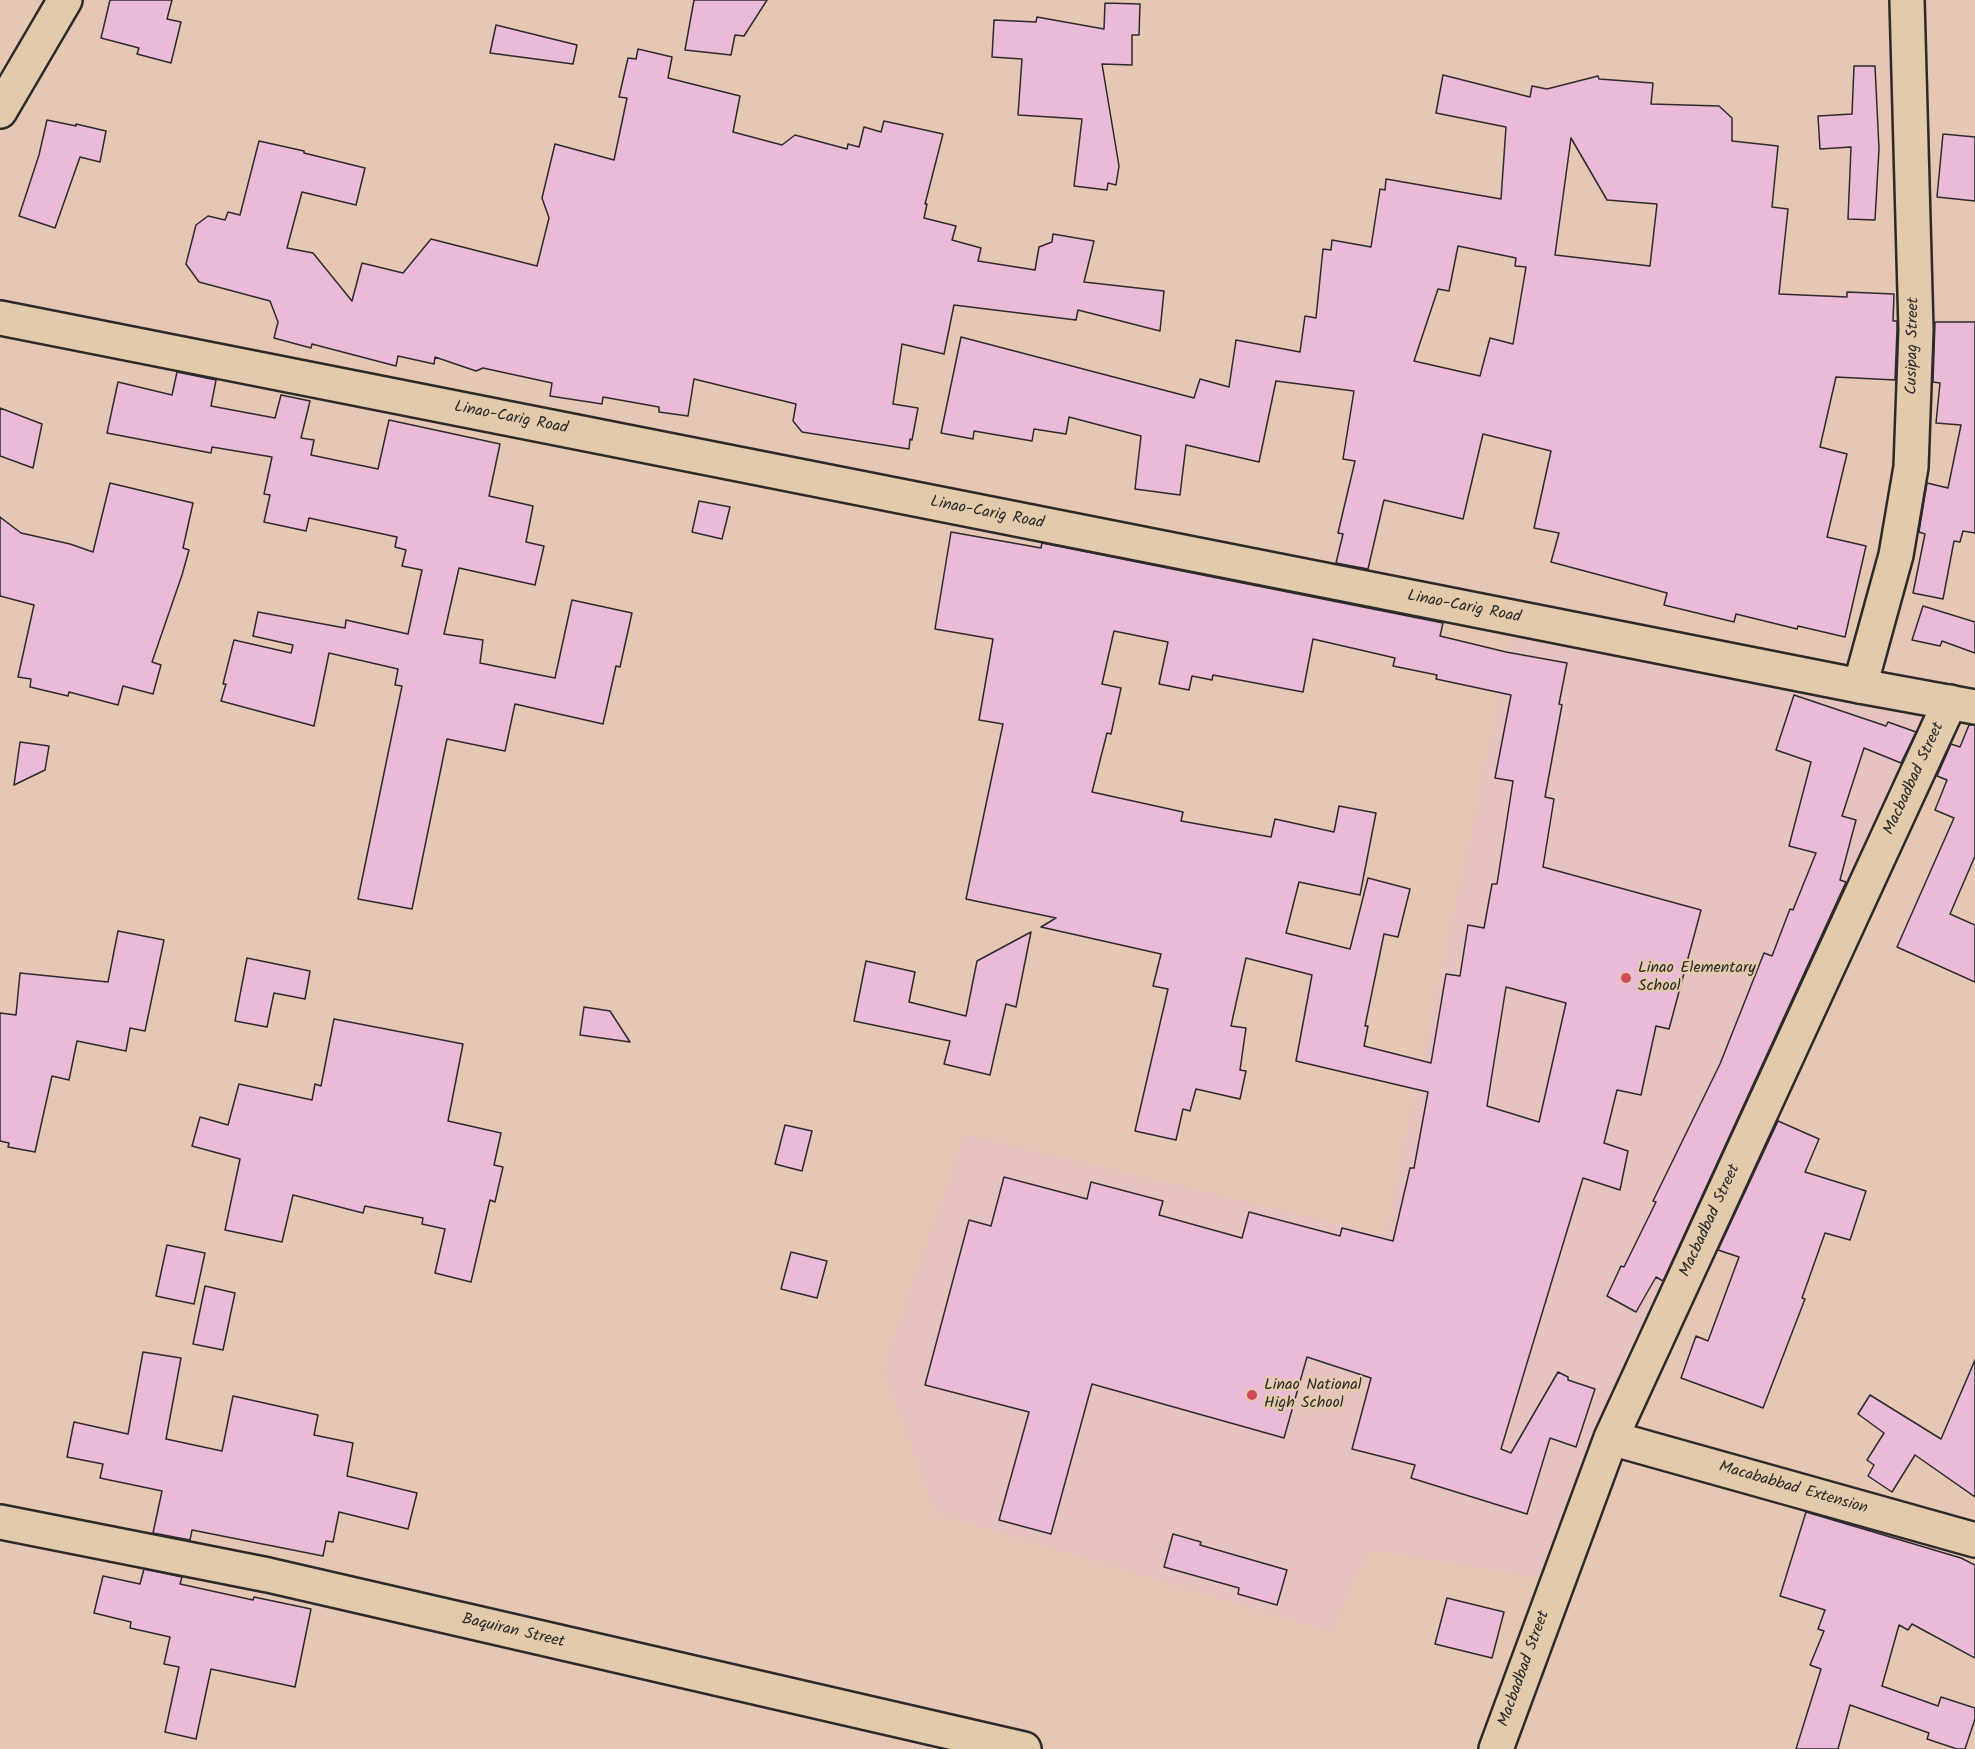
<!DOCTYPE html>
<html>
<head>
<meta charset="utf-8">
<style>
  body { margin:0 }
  canvas { display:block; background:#e5c7b4 }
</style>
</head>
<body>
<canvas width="1975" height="1749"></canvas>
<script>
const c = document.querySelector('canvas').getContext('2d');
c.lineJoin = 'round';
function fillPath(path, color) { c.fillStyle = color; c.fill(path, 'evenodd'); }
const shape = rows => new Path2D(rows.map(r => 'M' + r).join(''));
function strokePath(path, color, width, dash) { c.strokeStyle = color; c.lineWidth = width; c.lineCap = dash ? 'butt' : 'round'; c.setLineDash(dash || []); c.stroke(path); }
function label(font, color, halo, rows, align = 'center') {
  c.font = font + ' Kalam,sans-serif'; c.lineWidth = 4.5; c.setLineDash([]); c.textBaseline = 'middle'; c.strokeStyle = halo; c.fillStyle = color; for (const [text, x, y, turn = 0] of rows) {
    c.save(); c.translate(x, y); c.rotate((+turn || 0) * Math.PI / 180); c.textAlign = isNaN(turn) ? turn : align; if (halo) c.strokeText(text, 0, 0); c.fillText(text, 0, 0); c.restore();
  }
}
const built = shape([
  [1513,634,1935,721,1649,1322,1598,1421,1539,1577,1369,1550,1331,1632,935,1513,883,1369,964,1134,1385,1235]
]);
const building = shape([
  [110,0,172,0,167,19,181,22,171,63,137,54,139,48,101,38,110,0],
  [694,0,767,0,744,36,735,35,731,55,685,50,694,0],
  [1105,3,1140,4,1139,35,1132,35,1132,65,1102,64,1119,166,1116,185,1108,183,1107,190,1074,186,1082,119,1018,115,1022,59,992,57,994,20,1036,22,1037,17,1104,29,1105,3],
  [496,25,577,45,573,64,490,53,496,25],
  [638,49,672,57,668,78,740,96,733,132,782,145,795,135,847,149,848,144,859,147,864,127,881,132,884,121,943,134,925,204,927,204,924,218,956,226,952,240,981,248,978,261,1035,270,1039,247,1052,242,1053,234,1094,241,1084,282,1164,291,1160,331,1078,310,1076,320,954,305,944,354,902,344,893,404,918,408,912,440,910,439,909,449,802,432,793,421,796,404,694,379,688,416,659,412,659,407,603,397,602,404,550,396,552,383,483,368,476,371,435,357,434,364,398,356,396,366,312,344,311,348,274,338,278,322,270,301,199,282,186,264,196,225,208,216,225,220,228,212,240,215,259,141,304,151,304,153,365,168,356,205,302,192,287,248,313,253,352,301,362,263,403,273,431,239,537,266,549,218,542,198,555,144,614,160,627,98,619,97,628,58,636,59,638,49],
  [1854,66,1875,66,1879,149,1875,220,1848,219,1851,147,1820,149,1818,116,1852,114,1854,66],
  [1443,75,1530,97,1532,86,1547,89,1598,76,1599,79,1653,83,1651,104,1719,106,1732,118,1732,141,1778,146,1772,207,1788,209,1779,294,1847,297,1847,292,1894,294,1893,321,1897,321,1897,330,1895,380,1836,377,1820,447,1847,454,1827,537,1866,546,1845,637,1798,626,1797,629,1736,614,1734,622,1664,605,1667,593,1551,562,1559,533,1534,528,1551,451,1483,434,1463,519,1384,500,1368,569,1336,563,1343,534,1338,533,1355,461,1343,459,1354,391,1276,381,1259,462,1186,445,1180,495,1135,489,1141,436,1069,417,1066,434,1034,429,1032,441,974,431,973,439,941,433,961,337,1194,398,1200,379,1229,387,1236,340,1300,352,1305,316,1316,318,1323,249,1331,250,1332,240,1371,247,1380,189,1385,190,1386,179,1501,199,1506,127,1436,113,1443,75],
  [1571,138,1607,200,1657,204,1650,266,1555,255,1571,138],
  [1458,246,1516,258,1515,266,1526,267,1513,344,1490,338,1480,376,1414,361,1438,289,1449,291,1458,246],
  [47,120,76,126,76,124,106,131,100,162,80,157,55,228,19,216,39,155,47,120],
  [1943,134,1975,137,1975,201,1937,197,1943,134],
  [1935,322,1975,322,1975,533,1963,531,1960,542,1954,541,1943,599,1913,593,1925,534,1919,532,1927,483,1948,488,1961,425,1936,423,1940,383,1933,382,1935,322],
  [177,372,216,380,211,406,275,418,281,395,310,401,301,438,314,440,311,455,378,469,389,420,500,444,489,496,533,506,526,542,544,546,535,585,459,568,444,634,483,640,480,663,555,678,572,600,632,613,620,667,616,666,603,724,515,704,505,751,447,739,412,909,358,899,402,686,395,685,398,669,329,653,314,726,221,701,226,684,223,684,234,640,291,653,293,645,253,636,258,612,345,628,346,620,408,634,422,570,402,566,406,550,395,547,397,537,309,518,306,531,264,522,270,495,264,494,272,457,212,447,211,453,107,433,118,382,172,395,177,372],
  [0,408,42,424,33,468,0,456,0,408],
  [110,483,193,503,183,548,189,550,182,575,152,662,161,665,153,694,123,686,118,705,69,692,68,696,30,687,31,679,18,677,34,605,0,596,0,517,21,533,70,544,93,552,110,483],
  [699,501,730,507,722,539,692,532,699,501],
  [951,532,1041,548,1042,543,1443,623,1440,636,1506,652,1567,663,1559,704,1562,705,1545,797,1554,799,1543,867,1701,910,1669,1029,1656,1026,1641,1095,1617,1090,1604,1143,1628,1151,1620,1190,1583,1178,1501,1449,1511,1453,1558,1372,1568,1377,1568,1380,1595,1389,1576,1447,1550,1438,1527,1514,1411,1478,1415,1465,1352,1449,1371,1378,1307,1357,1284,1438,1092,1384,1051,1534,999,1520,1029,1412,925,1385,969,1220,991,1226,1004,1177,1087,1199,1091,1182,1163,1201,1159,1215,1242,1238,1249,1212,1340,1236,1342,1228,1393,1241,1410,1168,1414,1168,1428,1092,1296,1061,1312,975,1246,958,1231,1026,1246,1028,1240,1070,1246,1071,1240,1099,1196,1089,1190,1111,1183,1109,1176,1140,1135,1131,1168,989,1153,986,1161,954,1041,927,1056,918,966,899,1003,724,979,720,993,639,935,629,951,532],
  [1114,631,1168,642,1159,684,1189,690,1192,676,1212,680,1213,675,1303,692,1313,639,1395,658,1393,666,1437,675,1436,679,1511,695,1495,778,1513,781,1497,884,1492,884,1484,928,1468,925,1460,976,1446,974,1431,1063,1364,1046,1368,1026,1365,1026,1384,934,1398,937,1410,889,1368,878,1350,949,1286,933,1299,882,1360,895,1376,813,1339,806,1334,832,1275,819,1271,837,1181,821,1183,812,1092,792,1107,733,1111,734,1121,688,1102,684,1114,631],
  [1506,987,1566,1003,1539,1122,1487,1106,1506,987],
  [1923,606,1975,622,1975,653,1942,641,1940,646,1912,640,1923,606],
  [1794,695,1886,726,1888,722,1916,732,1901,763,1864,748,1842,816,1856,820,1840,880,1846,882,1663,1281,1656,1277,1636,1312,1607,1296,1621,1266,1624,1267,1656,1202,1653,1201,1720,1064,1764,953,1772,956,1790,909,1793,910,1816,853,1789,846,1811,762,1776,750,1794,695],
  [1969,725,1975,725,1975,856,1950,914,1975,925,1975,982,1897,947,1954,818,1935,810,1947,780,1937,776,1951,744,1960,747,1969,725],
  [20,742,49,746,45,770,14,785,20,742],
  [118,931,164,940,145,1031,130,1028,126,1051,77,1041,69,1080,52,1076,35,1152,8,1147,9,1143,0,1141,0,1013,16,1015,20,973,108,982,118,931],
  [1031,932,1016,1007,1006,1004,990,1075,944,1064,950,1041,854,1021,866,961,915,972,909,1002,966,1016,977,961,1031,932],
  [247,958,310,971,305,999,274,993,267,1027,235,1021,247,958],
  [584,1007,610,1011,630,1042,580,1035,584,1007],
  [334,1019,463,1044,448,1121,501,1133,494,1165,503,1167,495,1202,490,1200,471,1282,435,1273,445,1229,422,1224,423,1218,365,1206,363,1213,293,1195,282,1242,225,1230,240,1159,192,1146,200,1117,228,1125,239,1084,312,1100,315,1084,321,1086,334,1019],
  [1778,1121,1819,1139,1805,1172,1866,1191,1850,1240,1825,1233,1802,1298,1805,1299,1763,1408,1681,1378,1696,1336,1708,1341,1739,1257,1718,1250,1778,1121],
  [785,1125,812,1131,802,1171,775,1164,785,1125],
  [167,1245,205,1253,194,1304,156,1296,167,1245],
  [791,1252,827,1261,817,1298,781,1289,791,1252],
  [205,1286,235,1293,223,1350,193,1344,205,1286],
  [143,1352,181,1358,166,1439,222,1451,233,1396,318,1415,314,1435,353,1443,347,1476,417,1493,408,1529,339,1512,333,1542,326,1541,323,1556,192,1530,190,1540,153,1533,162,1491,100,1478,103,1464,67,1457,74,1422,128,1434,143,1352],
  [1975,1360,1975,1497,1915,1455,1892,1492,1868,1476,1874,1465,1867,1460,1884,1433,1858,1414,1870,1395,1941,1439,1975,1360],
  [1806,1512,1961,1558,1975,1565,1975,1658,1912,1624,1908,1630,1899,1625,1882,1686,1938,1706,1941,1697,1975,1708,1975,1719,1965,1749,1957,1749,1927,1739,1929,1733,1850,1705,1838,1749,1796,1749,1821,1669,1810,1665,1824,1631,1818,1629,1825,1610,1780,1596,1806,1512],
  [1173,1534,1201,1542,1200,1545,1287,1570,1277,1605,1238,1594,1239,1588,1164,1567,1173,1534],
  [144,1569,182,1577,180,1584,253,1600,254,1597,311,1609,295,1687,211,1669,196,1739,165,1732,179,1667,164,1664,170,1637,130,1628,131,1622,94,1613,103,1576,140,1584,144,1569],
  [1447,1598,1504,1612,1492,1658,1435,1644,1447,1598]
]);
const street = shape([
  [1860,686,1896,555,1911,467,1916,330,1907,0],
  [1611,1438,1975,1540],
  [0,1522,268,1575,1024,1749],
  [1496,1749,1611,1438,1950,702]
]);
const secondary = shape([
  [0,111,65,0],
  [0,318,1860,686,1975,707]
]);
const markers = [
  [1626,978,6,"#d1495b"],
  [1252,1395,6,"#d1495b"]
];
const streetNames = [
  ["Cusipag Street",1914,346,-89],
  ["Linao-Carig Road",511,419,11],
  ["Linao-Carig Road",987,514,11],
  ["Linao-Carig Road",1464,608,11],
  ["Macbadbad Street",1915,779,-65],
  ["Macbadbad Street",1711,1221,-65],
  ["Macababbad Extension",1793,1489,16],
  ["Baquiran Street",513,1632,13],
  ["Macbadbad Street",1525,1669,-70]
];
const poiNames = [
  ["Linao Elementary",1638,969],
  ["School",1638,987],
  ["Linao National",1264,1386],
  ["High School",1264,1404]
];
fillPath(built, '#e7c3bf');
fillPath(building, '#ecbad9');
strokePath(building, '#2b2b2b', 1.5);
strokePath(street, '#2b2b2b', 38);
strokePath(secondary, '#2b2b2b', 38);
strokePath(street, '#e3caab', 33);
strokePath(secondary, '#e3caab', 33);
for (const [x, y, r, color] of markers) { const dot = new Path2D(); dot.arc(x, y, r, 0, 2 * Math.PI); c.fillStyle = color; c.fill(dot); strokePath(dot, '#e3caab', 2); }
label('16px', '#2b2b2b', '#e3caab', streetNames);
label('16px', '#2b2b2b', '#e3caab', poiNames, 'left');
</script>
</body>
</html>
